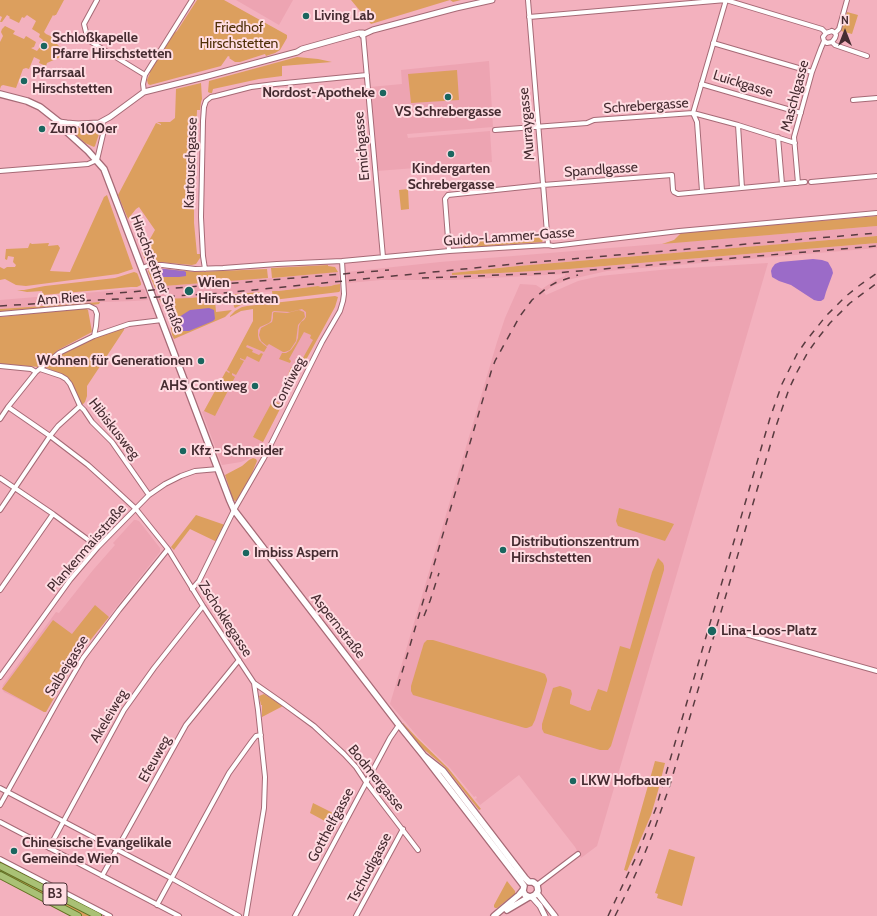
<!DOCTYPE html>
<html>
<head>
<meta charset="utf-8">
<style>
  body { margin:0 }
  #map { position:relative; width:877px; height:916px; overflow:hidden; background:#f3b1be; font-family:Cabin,sans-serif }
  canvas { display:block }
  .north { position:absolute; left:825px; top:12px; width:40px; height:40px; -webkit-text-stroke:3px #ffdce2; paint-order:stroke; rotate:0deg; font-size:11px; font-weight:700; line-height:16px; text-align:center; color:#462c31 }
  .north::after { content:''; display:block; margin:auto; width:14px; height:18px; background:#462c31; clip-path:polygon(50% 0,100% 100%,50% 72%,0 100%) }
</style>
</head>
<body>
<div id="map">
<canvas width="877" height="916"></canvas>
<div class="north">N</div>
</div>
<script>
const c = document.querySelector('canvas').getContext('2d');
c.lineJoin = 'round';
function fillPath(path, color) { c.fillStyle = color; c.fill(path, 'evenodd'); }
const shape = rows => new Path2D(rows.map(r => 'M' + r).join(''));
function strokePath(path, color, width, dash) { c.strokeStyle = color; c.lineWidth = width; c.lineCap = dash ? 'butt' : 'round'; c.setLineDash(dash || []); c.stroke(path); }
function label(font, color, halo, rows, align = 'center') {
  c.font = font + ' Cabin,sans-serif'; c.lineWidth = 4; c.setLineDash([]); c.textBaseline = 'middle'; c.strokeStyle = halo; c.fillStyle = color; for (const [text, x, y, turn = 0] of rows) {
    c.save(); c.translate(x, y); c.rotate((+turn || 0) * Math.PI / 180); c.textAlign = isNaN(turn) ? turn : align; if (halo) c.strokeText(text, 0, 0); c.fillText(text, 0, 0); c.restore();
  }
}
const built = shape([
  [236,0,293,0,279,25],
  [489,61,493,127,407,134,408,138,490,131,492,162,377,171,370,87,402,84,401,70],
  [877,226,877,236,518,266,466,271,452,274,500,273,569,269,877,243,877,248,607,271,567,280,553,286,544,292,546,295,578,281,600,276,670,269,768,263,597,846,581,858,575,847,519,775,480,805,475,799,477,798,476,796,474,797,450,768,419,738,390,704,497,342,505,318,520,284,536,285,542,289,555,280,565,276,565,274,453,280,381,280,348,283,347,272,440,262],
  [332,272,338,272,340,284,334,285,331,286,321,287,318,286,279,291,260,292,172,300,159,299,155,288,164,286,261,278,263,279],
  [133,289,144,289,148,300,134,301,73,303,0,309,0,300],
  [331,303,317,338,257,453,248,459,241,462,222,465,202,412,204,411,250,328,257,327,258,311],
  [134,520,136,520,139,521,160,548,160,552,80,653,46,712,44,712,4,692,2,689,3,685,56,612,59,613,93,570,115,545,113,543]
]);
const green = shape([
  [0,0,64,0,56,15,55,15,54,16,53,15,44,32,46,34,57,39,57,44,61,48,60,50,67,54,47,63,46,66,39,63,40,60,34,57,29,69,26,68,23,69,16,88,3,85,1,86,0,89,0,42,3,36,1,32,2,29,5,26,15,31,13,34,24,39,26,36,36,42,34,47,31,48,37,51,40,47,43,50,44,49,48,49,49,47,47,45,48,43,44,41,42,42,43,40,39,37,40,34,32,29,36,21,27,15,24,18,22,17,19,23,9,18,10,17,7,15,2,22,0,22,2,17,0,16],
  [197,0,224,0,287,35,287,38,280,50,275,53,266,56,265,54,240,62,235,62,229,58,230,57,228,56,221,66,150,85,148,84,147,80,150,73,149,72,173,34,177,31],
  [351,0,461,0,453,2,450,0,371,24],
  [847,12,858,15,852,34,841,31],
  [297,57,318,59,332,62,282,66,282,76,259,79,213,89,212,93,210,93,208,92,209,81],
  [457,70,459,100,411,103,408,74],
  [201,83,202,99,201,102,200,110,197,110,194,194,194,223,197,254,200,254,200,258,196,264,192,265,146,261,142,253,155,230,139,207,136,209,128,219,118,195,156,123,161,125,161,124,157,122,170,122,175,118,176,89],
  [93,127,99,129,100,131,95,146,94,147,85,143,72,132,72,130,74,128],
  [408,189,409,209,401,210,399,190],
  [107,195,133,269,118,274,26,286,16,285,5,279,0,280,0,267,4,269,7,267,15,267,16,265,13,262,14,257,8,256,7,260,5,259,6,249,28,248,30,243,32,244,49,243,48,246,58,245,60,248,50,271,70,272,104,197],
  [877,216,877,226,662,244,674,240,681,233],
  [543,235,544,239,542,242,463,248,462,241],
  [877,236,877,243,569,269,500,273,452,275,452,273,518,266],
  [328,265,328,266,335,267,338,272,272,278,271,268],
  [155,268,196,272,267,269,268,278,164,286,155,288,148,271,150,269],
  [134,272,137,273,138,275,141,283,141,285,137,287,131,287,43,295,42,291,27,292,17,290,24,290,45,286,115,278],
  [340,284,340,291,339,292,273,300,272,291,279,291,318,286,321,287,331,286,334,285],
  [260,292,261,302,243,304,235,308,234,307,233,299,224,300,223,299,215,300,216,312,232,310,225,317,174,339,172,335,170,321,165,308,159,299,190,298],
  [335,296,338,297,335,307,301,369,297,367,295,365,296,363,299,365,313,340,310,338,311,335,304,332,289,359,291,361,290,363,279,359,282,353,286,353,291,350,296,343,298,338,299,326,301,322,304,320,306,317,306,312,302,309,290,312,274,311,272,312,271,321,269,323,260,327,258,330,258,336,259,340,263,344,267,347,264,352,247,345,246,347,253,350,252,352,259,355,261,353,263,354,259,362,247,356,245,360,240,358,240,359,244,361,236,375,232,373,232,375,235,377,215,416,204,411,226,371,229,373,230,372,227,370,253,321,253,309,241,311,230,317,230,316,235,311,242,307,247,306],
  [100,302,99,304,92,305,0,313,0,309],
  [85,308,88,310,92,332,58,350,39,367,3,364,0,368,0,317],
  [299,310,304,312,305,317,298,325,296,341,290,350,285,352,283,352,269,344,267,346,261,341,259,335,260,331,261,328,272,322,273,318,273,313,274,312,287,313],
  [124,328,124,330,87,386,87,396,85,402,82,405,73,385,69,379,64,376,45,367,67,351,92,339],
  [291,367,293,369,299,373,285,400,282,398,290,382,286,380],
  [273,400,282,405,263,442,253,437],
  [253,458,256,459,257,461,250,478,239,497,236,501,232,500,229,491,230,490,225,475,242,466,249,460],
  [619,508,668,522,674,524,665,541,624,528,618,526,616,521],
  [196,515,225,525,217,542,190,529,174,550,171,547],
  [658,558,663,563,664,566,664,570,611,746,608,750,600,750,544,733,542,729,542,724,553,688,560,686,569,689,571,690,572,694,570,701,570,704,588,711,591,710,591,708,598,689,607,692,620,646,630,649,652,572],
  [95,605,109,617,80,653,46,712,44,712,2,689,53,620,72,634],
  [427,640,433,640,540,672,545,674,547,679,547,681,535,720,532,726,527,728,525,728,413,695,411,691,411,686,423,646,424,643],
  [264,694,283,706,262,717,262,705,261,705,259,696],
  [402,723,403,723,417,738,448,768,481,809,479,810,445,767,421,747],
  [655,761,665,763,658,791,651,815,627,871,624,870],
  [313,803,341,817,336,827,310,813],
  [669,849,695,857,682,906,657,898,658,894,655,893],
  [10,875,21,880,90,916,83,916,9,877],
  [507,881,515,891,515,894,497,908,495,908,494,907,494,905]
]);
const water = shape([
  [813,259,822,260,828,262,832,269,833,273,826,292,824,299,821,301,818,301,814,300,791,285,779,281,772,277,771,271,772,268,775,264,780,262],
  [154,268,165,269,184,271,186,272,186,276,179,277,153,277,151,275,150,271],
  [209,308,214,310,215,319,213,321,189,331,182,331,180,327,179,317,190,310]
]);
const minor = shape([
  [97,0,84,24,88,40,145,75],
  [528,0,548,245],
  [529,17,726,0,822,29,826,33],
  [832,31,835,33,836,35,835,38,832,42,827,43,824,41,823,37,826,33,832,31],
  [363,33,383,257],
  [835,33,839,29,847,0],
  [832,42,835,45,867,56],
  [713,43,812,72],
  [701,84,801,113],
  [144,92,143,84,145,75,192,0],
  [853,100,877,98],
  [738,125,742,188],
  [495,130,587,123,594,120,693,113,738,125,795,143],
  [778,137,782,184],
  [0,171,88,164,97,160,104,130,102,122],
  [811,182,877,176],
  [798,183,794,137,812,72,821,48,824,41],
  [702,191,697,122,693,113,726,0],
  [449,251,445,199,448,195,543,185,672,175,673,190,674,192,678,194,805,182],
  [142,268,150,265,162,265,195,269,223,268,277,264,342,261,449,251,548,245,553,246,679,231,877,213],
  [205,269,203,256,201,217,203,121,204,107,206,101,211,97,216,96,251,87,275,84,367,75],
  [0,314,89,306,95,309,97,314,96,326,94,336],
  [0,366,31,369,36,372],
  [40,369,61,376,66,379,70,384,80,406,84,410,92,422,112,442,149,495],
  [8,407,50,436,88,465,108,483,136,509,168,549,203,606,254,683,258,710,265,777,264,808,246,916],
  [0,419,8,407,36,372,59,353,94,336,129,324,162,320],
  [0,478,53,514,98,547],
  [0,510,50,436,58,426,80,406],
  [192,589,199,581,234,510,264,458,322,342,340,311,343,301,344,294,342,261],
  [0,590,53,514],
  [731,630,877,671],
  [0,677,70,580,98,547,149,495,165,484,181,476,195,471,218,469],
  [254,683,284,704,314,726,344,754,356,767,366,782,418,850],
  [0,788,171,878,239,916],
  [0,805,59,699,83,658,119,610,168,549],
  [0,822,179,916],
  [49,848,124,710,154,668,203,606],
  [0,859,110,916],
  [102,876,186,725,239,660],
  [537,885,578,854],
  [157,905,229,773,252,741,256,736,261,735],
  [295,916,390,738,399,725],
  [356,916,403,829]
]);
const tertiary = shape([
  [362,35,373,30,392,25,456,8,492,0],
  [59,122,67,123,78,124,99,123,110,117,144,92,204,77,297,52,302,49,359,33,363,33],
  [537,893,555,916],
  [532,897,540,906,545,916]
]);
const secondary = shape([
  [0,94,27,101,40,107,59,122,67,132,88,151,104,169,158,311,230,501,234,510,399,725,424,756,521,882,524,886,523,891,525,895,530,897,535,895,538,891,537,885,533,882,529,882,525,878,443,771,424,756],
  [507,910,529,897],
  [494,916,519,895,523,890]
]);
const primary = shape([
  [0,866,98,916],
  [0,875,78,916]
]);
const rail = shape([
  [422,278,555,273,877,246],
  [106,294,389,270],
  [0,306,78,301,158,297,223,293,524,263,877,233],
  [424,616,430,601,439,573],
  [398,686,491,372,495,361,520,316,532,300,548,287,557,282,578,275],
  [608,916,637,855,656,808,770,418,782,384,797,354,806,341,826,316,845,297,860,285,877,273],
  [615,916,631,884,642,860,653,833,669,788,775,429,789,389,797,372,808,352,818,338,830,323,850,303,877,283]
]);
const markers = [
  [306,16,4,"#1a665f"],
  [44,46,4,"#1a665f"],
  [24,81,4,"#1a665f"],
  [383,93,4,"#1a665f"],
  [448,97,4,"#1a665f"],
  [42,129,4,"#1a665f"],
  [451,154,4,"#1a665f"],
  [189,291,5,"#1a665f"],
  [201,361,4,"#1a665f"],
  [255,386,4,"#1a665f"],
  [183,451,4,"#1a665f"],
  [503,550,4,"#1a665f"],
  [246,553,4,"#1a665f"],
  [712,631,5,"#1a665f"],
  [573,781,4,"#1a665f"],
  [14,851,4,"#1a665f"]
];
const shields = [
  [55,894,24]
];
const shieldNames = [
  ["B3",55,894]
];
const poiNames = [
  ["Living Lab",314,16],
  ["Schloßkapelle",52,38],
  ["Pfarre Hirschstetten",52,54],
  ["Pfarrsaal",32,73],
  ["Hirschstetten",32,89],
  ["Nordost-Apotheke",375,93,"right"],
  ["VS Schrebergasse",448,112,"center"],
  ["Zum 100er",50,129],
  ["Kindergarten",451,169,"center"],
  ["Schrebergasse",451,185,"center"],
  ["Wien",198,283],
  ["Hirschstetten",198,299],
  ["Wohnen für Generationen",193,361,"right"],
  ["AHS Contiweg",247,386,"right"],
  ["Kfz - Schneider",191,451],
  ["Distributionszentrum",511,542],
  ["Hirschstetten",511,558],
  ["Imbiss Aspern",254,553],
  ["Lina-Loos-Platz",721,631],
  ["LKW Hofbauer",581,781],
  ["Chinesische Evangelikale",22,843],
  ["Gemeinde Wien",22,859]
];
const parkNames = [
  ["Friedhof",239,28],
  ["Hirschstetten",239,44]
];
const streetNames = [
  ["Luickgasse",743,84,17],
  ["Maschlgasse",795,96,-75],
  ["Schrebergasse",646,106,-4],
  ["Murraygasse",527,124,-95],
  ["Emichgasse",362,146,-95],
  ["Kartouschgasse",191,163,-88],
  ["Spandlgasse",601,170,-4],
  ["Guido-Lammer-Gasse",509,237,-4],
  ["Hirschstettner Straße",157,274,69],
  ["Am Ries",61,299,-4],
  ["Contiweg",289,383,-63],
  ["Hibiskusweg",114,429,52],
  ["Plankenmaisstraße",87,548,-49],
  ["Zschokkegasse",225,619,57],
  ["Aspernstraße",338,626,52],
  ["Salbeigasse",67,666,-58],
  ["Akeleiweg",109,716,-59],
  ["Efeuweg",155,759,-61],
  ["Bodmergasse",376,778,51],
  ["Gotthelfgasse",331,825,-62],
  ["Tschudigasse",370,868,-62]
];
fillPath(built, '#eda4b2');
fillPath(green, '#dc9f5e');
fillPath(water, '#9b6bc8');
strokePath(minor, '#a66a76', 6);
strokePath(tertiary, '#a66a76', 7);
strokePath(secondary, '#a66a76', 8);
strokePath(primary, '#617221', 8);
strokePath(minor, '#fff', 4);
strokePath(tertiary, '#fff', 5);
strokePath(secondary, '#fff', 5.5);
strokePath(primary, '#a9c175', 6);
strokePath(rail, '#593b40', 1.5, [7, 7]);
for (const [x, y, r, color] of markers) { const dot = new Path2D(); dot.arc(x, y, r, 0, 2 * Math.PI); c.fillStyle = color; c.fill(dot); strokePath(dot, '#ffdce2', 1.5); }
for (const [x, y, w] of shields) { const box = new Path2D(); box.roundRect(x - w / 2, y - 11, w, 22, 3); c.fillStyle = '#ffdce2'; c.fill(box); strokePath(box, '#462c31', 1); }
label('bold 13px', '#462c31', null, shieldNames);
label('bold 14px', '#462c31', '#ffdce2', poiNames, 'left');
label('14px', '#4e2e05', '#ffdce2', parkNames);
label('14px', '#462c31', '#ffdce2', streetNames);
</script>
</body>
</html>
